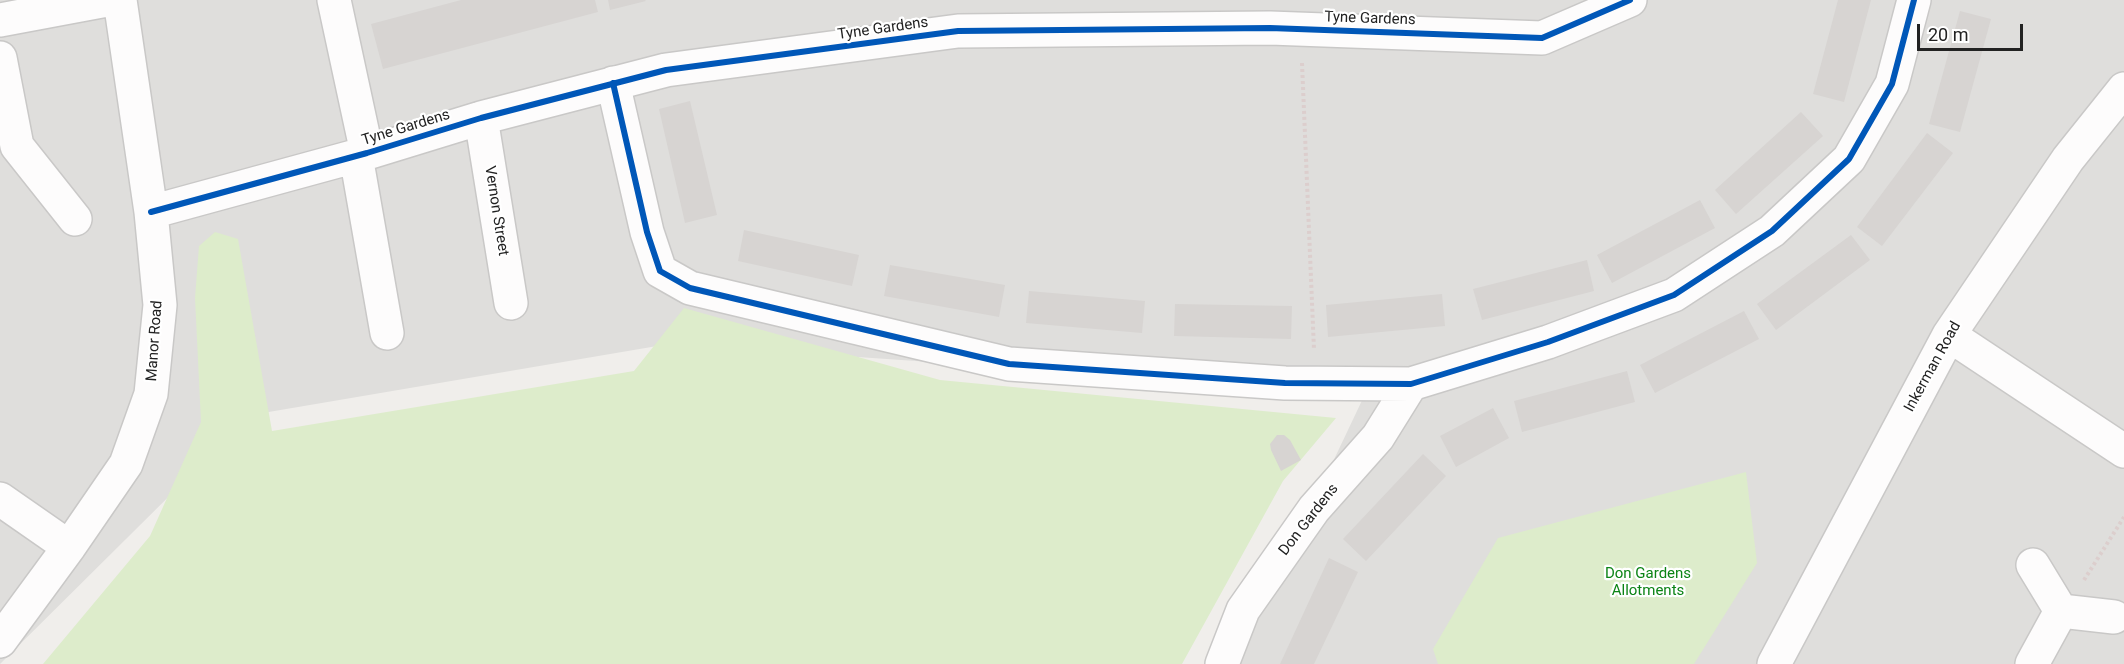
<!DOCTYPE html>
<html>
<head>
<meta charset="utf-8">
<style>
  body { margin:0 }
  #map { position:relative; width:2124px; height:664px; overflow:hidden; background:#f0eeeb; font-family:Roboto,sans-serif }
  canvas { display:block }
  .scale { position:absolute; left:1917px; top:24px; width:106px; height:27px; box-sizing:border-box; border:3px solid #222; border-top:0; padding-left:8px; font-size:18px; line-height:21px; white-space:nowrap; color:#222; -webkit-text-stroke:4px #fff; paint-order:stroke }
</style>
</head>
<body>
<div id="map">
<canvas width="2124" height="664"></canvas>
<div class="scale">20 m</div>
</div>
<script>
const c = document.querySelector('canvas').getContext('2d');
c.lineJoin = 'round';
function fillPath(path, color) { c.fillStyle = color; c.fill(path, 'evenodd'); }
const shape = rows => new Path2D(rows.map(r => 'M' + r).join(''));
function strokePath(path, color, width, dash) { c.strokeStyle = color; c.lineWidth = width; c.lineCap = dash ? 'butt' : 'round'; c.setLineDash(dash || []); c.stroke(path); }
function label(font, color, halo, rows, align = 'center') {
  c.font = font + ' Roboto,sans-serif'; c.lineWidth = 4.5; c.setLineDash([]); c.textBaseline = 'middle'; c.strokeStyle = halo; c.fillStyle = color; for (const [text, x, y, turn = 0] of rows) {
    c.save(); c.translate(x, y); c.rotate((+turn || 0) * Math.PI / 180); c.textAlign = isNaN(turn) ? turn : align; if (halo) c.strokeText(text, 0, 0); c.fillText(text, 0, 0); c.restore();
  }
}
const residential = shape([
  [0,0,2124,0,2124,664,1237,664,1366,392,669,344,251,415,0,664]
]);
const grass = shape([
  [215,232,238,239,272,431,634,371,684,308,940,380,1336,418,1283,481,1182,664,43,664,150,536,201,422,195,298,199,246],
  [1746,472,1757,563,1694,664,1438,664,1433,649,1498,538]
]);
const building = shape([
  [461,0,595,0,598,12,383,69,371,24],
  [608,0,645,0,646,1,610,10],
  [1838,0,1871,0,1844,102,1813,94],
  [1960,11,1991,19,1960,132,1929,124],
  [690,101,717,215,685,223,659,109],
  [1801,112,1823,136,1736,214,1715,190],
  [1927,133,1953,153,1882,246,1857,227],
  [1700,200,1715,228,1612,283,1597,255],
  [744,230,859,255,852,286,738,261],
  [1851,235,1870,260,1776,330,1757,304],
  [1587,260,1594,291,1482,320,1473,289],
  [890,265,1005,285,999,317,884,296],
  [1029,291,1145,301,1142,333,1026,323],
  [1442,294,1445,326,1328,337,1326,305],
  [1175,304,1292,306,1291,339,1174,336],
  [1744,311,1759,339,1655,393,1640,365],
  [1627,371,1635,402,1522,432,1514,401],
  [1493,408,1509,438,1456,467,1440,436],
  [1277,435,1284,435,1290,440,1301,460,1281,471,1271,450,1270,444],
  [1423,454,1446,476,1366,561,1343,539],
  [1329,558,1358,572,1314,664,1280,664]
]);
const path = shape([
  [1302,63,1314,350],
  [2084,580,2124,517]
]);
const minor = shape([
  [334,0,367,153],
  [0,20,107,0],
  [0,58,17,146,75,219],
  [613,83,647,232,660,271,690,288,1009,364,1285,383,1411,384,1548,342,1674,295,1772,231,1849,159,1892,84,1914,0],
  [481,118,511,303],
  [356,156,387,333],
  [151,212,367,153,481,118,666,70,958,31,1270,28,1542,38,1630,0],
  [1949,335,2124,451],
  [0,499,69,547],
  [2033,565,2061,611,2114,617],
  [0,641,69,547,126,464,151,394,160,305,151,212,120,0],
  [1222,664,1243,610,1314,509,1378,437,1411,384],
  [1774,664,1949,335,2068,159,2124,89],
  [2032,664,2061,611]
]);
const cycleway = shape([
  [613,83,647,232,660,271,690,288,1009,364,1285,383,1411,384,1548,342,1674,295,1772,231,1849,159,1892,84,1914,0],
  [151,212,367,153,481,118,666,70,958,31,1270,28,1542,38,1630,0]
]);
const streetNames = [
  ["Tyne Gardens",1370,19,2],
  ["Tyne Gardens",883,29,-8],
  ["Tyne Gardens",406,128,-17],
  ["Vernon Street",496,211,81],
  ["Manor Road",155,341,-86],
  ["Inkerman Road",1933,367,-61],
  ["Don Gardens",1309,520,-52]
];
const parkNames = [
  ["Don Gardens",1648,574],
  ["Allotments",1648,591]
];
fillPath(residential, '#dfdedc');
fillPath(grass, '#ddeccb');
fillPath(building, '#d7d4d2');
strokePath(minor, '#c9c8c7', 36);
strokePath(path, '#dccecd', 4, [3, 3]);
strokePath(minor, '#fdfcfc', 33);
strokePath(cycleway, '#0057b8', 6);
label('15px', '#222', '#fff', streetNames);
label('15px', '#0c8416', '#fff', parkNames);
</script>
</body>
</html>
